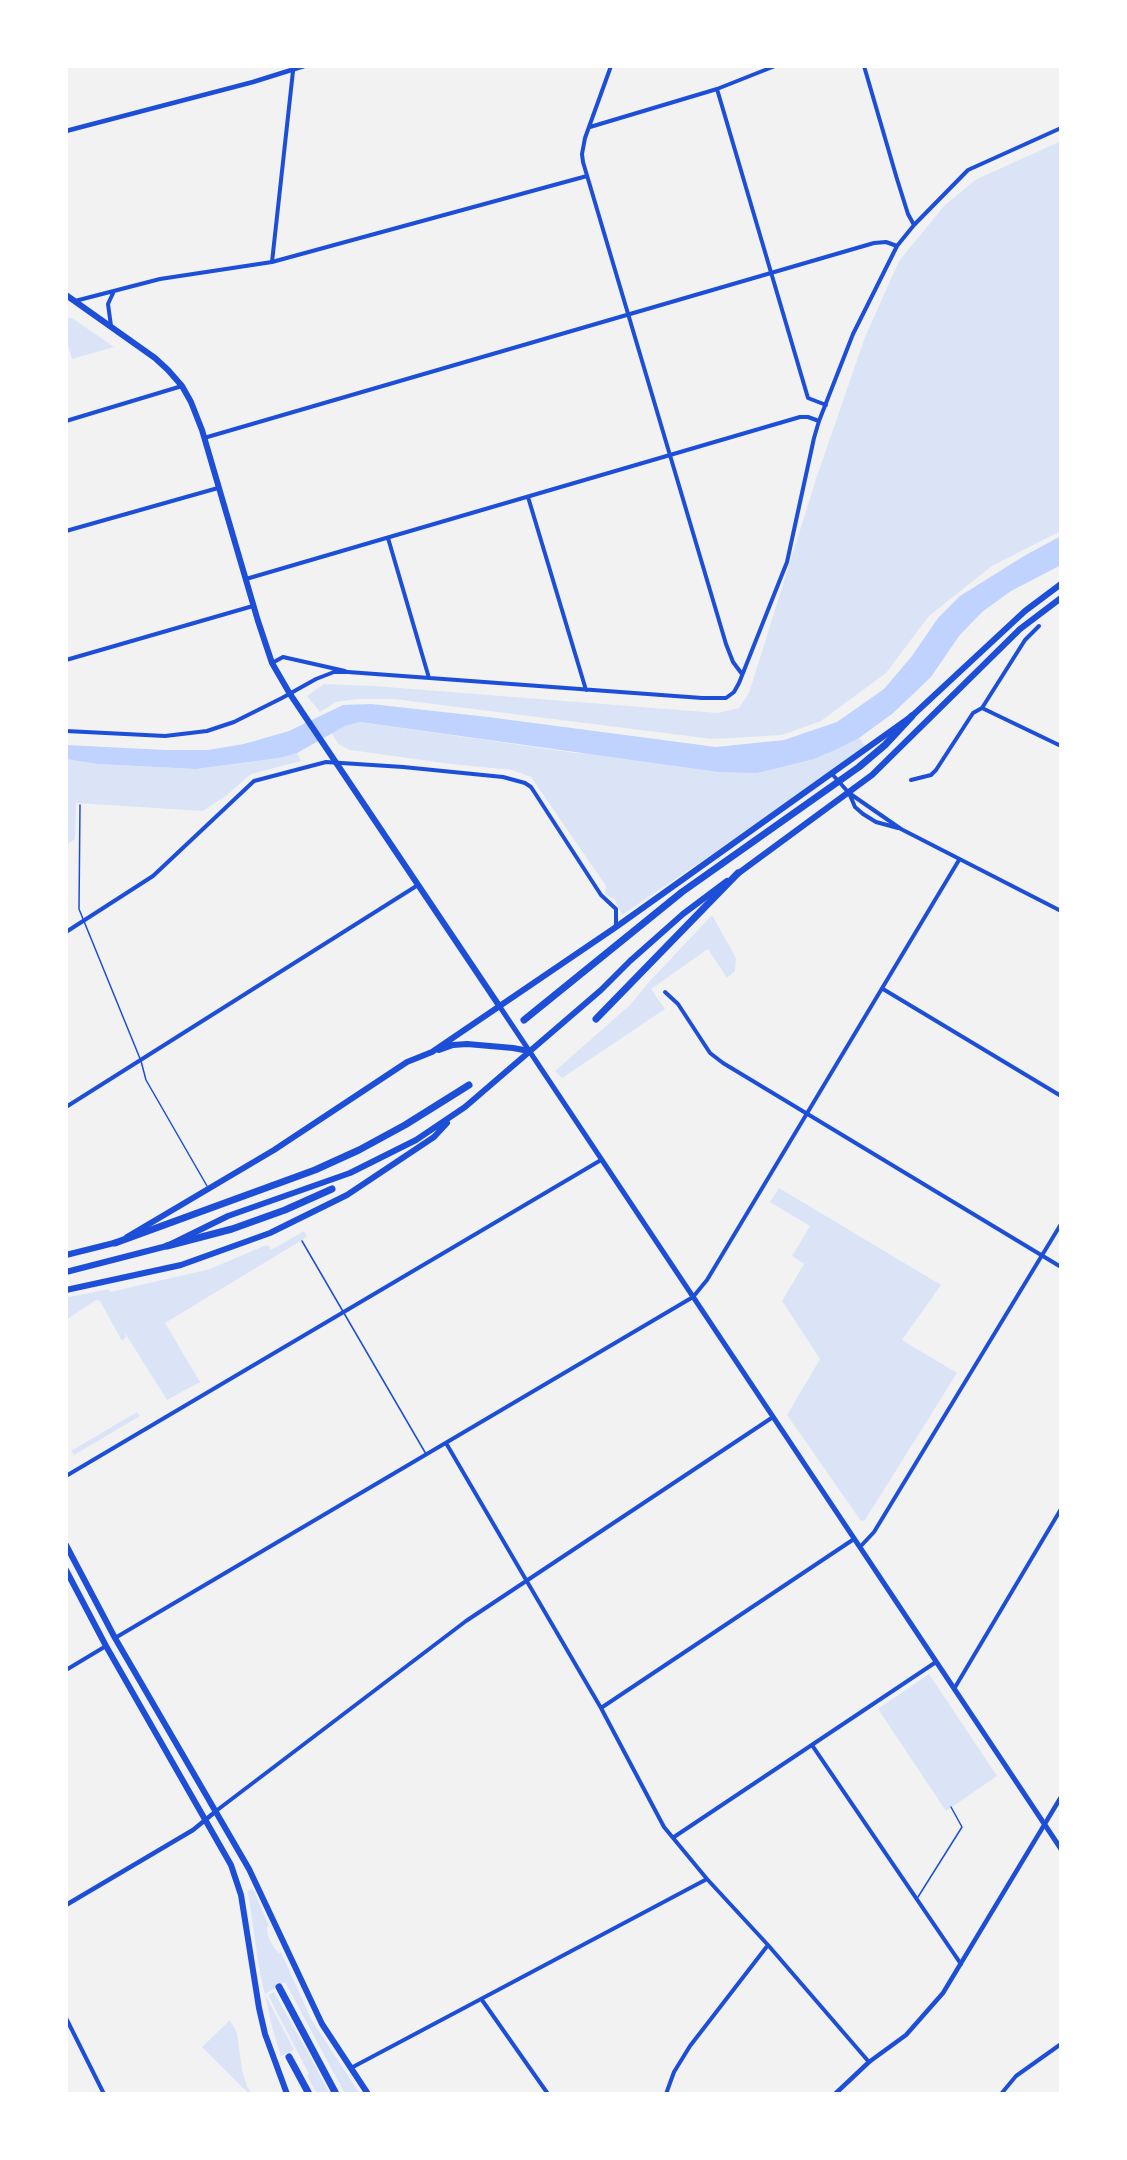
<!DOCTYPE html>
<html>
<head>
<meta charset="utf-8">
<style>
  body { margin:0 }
  #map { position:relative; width:1127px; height:2160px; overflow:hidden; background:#f2f2f2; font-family:"Public Sans",sans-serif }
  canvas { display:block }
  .frame { position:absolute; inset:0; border:68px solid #fff; pointer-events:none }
</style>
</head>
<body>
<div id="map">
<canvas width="1127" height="2160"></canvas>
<div class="frame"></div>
</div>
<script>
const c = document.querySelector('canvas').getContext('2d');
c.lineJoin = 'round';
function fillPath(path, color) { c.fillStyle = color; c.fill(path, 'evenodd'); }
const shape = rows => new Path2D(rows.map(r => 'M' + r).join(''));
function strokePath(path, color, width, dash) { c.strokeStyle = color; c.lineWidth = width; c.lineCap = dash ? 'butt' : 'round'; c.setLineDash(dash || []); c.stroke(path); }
const green = shape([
  [1061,141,1061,531,992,566,929,616,886,673,821,721,782,735,712,739,394,699,358,699,336,702,320,712,307,696,324,684,374,686,718,713,739,708,749,693,816,479,865,337,899,261,944,206,975,180],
  [66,318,72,318,114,347,72,359,66,339],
  [360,722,576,753,814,759,859,738,865,746,739,836,622,915,615,900,605,894,606,886,531,777,512,770,451,764,350,750,338,744,331,732,345,726],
  [297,753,301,761,251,774,227,795,203,811,76,803,75,839,66,845,66,759,97,764,196,769,279,758],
  [712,915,736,958,735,971,727,978,708,949,651,989,665,1009,562,1078,555,1071,630,1005,649,982],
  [779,1188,941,1285,902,1340,957,1373,865,1520,861,1521,787,1415,820,1359,782,1301,804,1264,792,1256,810,1226,770,1202],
  [304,1231,307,1237,165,1323,200,1382,167,1400,125,1333,126,1337,122,1341,100,1301,96,1300,66,1320,66,1298,69,1297,109,1289,110,1292,210,1269,264,1246,268,1245,271,1250],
  [137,1412,140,1416,74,1455,71,1451],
  [929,1674,997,1776,946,1811,878,1709],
  [253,1889,269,1926,267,1927,268,1936,274,1948,279,1953,281,1952,311,2019,360,2094,345,2094,285,1982,265,1994,294,2050,281,2056,272,2027,259,1968,248,1891],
  [274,1992,308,2053,330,2094,317,2094,307,2076,309,2074,268,1995],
  [230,2020,237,2033,242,2070,247,2086,252,2094,249,2094,202,2047]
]);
const water = shape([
  [1061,536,1061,565,1011,591,982,612,959,636,931,677,892,714,859,738,837,749,814,759,757,773,719,772,360,722,345,726,297,753,279,758,196,769,97,764,66,759,66,745,165,750,208,750,244,744,289,731,343,705,371,704,488,717,716,747,784,740,837,722,884,689,912,656,938,618,960,596,1024,556]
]);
const service = shape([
  [80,805,79,909,141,1061,146,1080,207,1186],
  [302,1241,426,1454],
  [918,1897,962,1827,951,1807]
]);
const minor = shape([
  [611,66,585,138,582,154,583,162,726,644,733,662,742,674],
  [864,66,897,179,908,214,914,225],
  [717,89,808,398,826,405],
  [590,127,717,89,775,66],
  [272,262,293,71],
  [75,301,160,279,272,262,587,176],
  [111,326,108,304,114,291],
  [66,421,182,386],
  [204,438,874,243,886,242,897,246],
  [528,497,586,690],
  [66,531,218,488],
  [388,538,429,678],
  [246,579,800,417,808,417,819,421],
  [66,660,253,606],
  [272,663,283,657,345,671],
  [982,708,1061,746],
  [66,731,165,736,207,731,234,722,282,698,316,679,334,672,348,672,702,698,726,698,734,692,739,683,787,562,814,438,819,421,853,334,897,246,914,225,968,170,1061,128],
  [832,774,849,793,855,807,863,814,876,822,898,828],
  [911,780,931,775,936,770,973,713,982,708,1025,640,1039,626],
  [849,793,901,829,1061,911],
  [66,932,153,876,254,781,326,762,403,767,503,777,525,783,531,787,601,895,616,909,616,926],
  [883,989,1061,1096],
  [665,992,678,1004,710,1053,723,1063,1061,1267],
  [66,1107,418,885],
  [446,1443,601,1708,664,1827,707,1879,768,1945,869,2062],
  [66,1476,601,1160],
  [860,1547,874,1532,1061,1224],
  [115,1638,693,1297,707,1280,959,860],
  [66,1670,106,1646],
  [954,1689,1061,1509],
  [601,1708,854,1539],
  [812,1745,961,1964],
  [216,1811,466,1621,773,1417],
  [674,1837,936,1662],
  [482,2000,548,2094],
  [66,2018,104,2094],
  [351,2068,707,1879],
  [666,2094,674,2072,690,2046,768,1945],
  [1001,2094,1016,2076,1061,2044]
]);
const tertiary = shape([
  [66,131,253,82,304,66],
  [66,1905,193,1830,215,1812],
  [835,2094,869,2062,906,2035,943,1993,1061,1797]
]);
const secondary = shape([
  [500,1007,1061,1849]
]);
const primary = shape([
  [66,295,155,358,168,370,182,386,191,402,202,430,258,621,272,663,290,694,500,1007],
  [66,1545,115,1638,249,1869,322,2024,368,2094],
  [66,1570,106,1646,231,1865,241,1895,259,2008,265,2034,287,2094]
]);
const trunk = shape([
  [736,875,872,775,1020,629,1061,598],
  [439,1050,453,1045,467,1044,513,1048,529,1051],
  [127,1237,274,1150,407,1062,432,1052,616,927,912,716,1025,611,1061,584],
  [66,1255,118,1242],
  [66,1272,167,1246,228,1216,350,1173,416,1140,465,1107,601,990,630,961,683,914,727,881],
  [66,1290,181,1265,270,1233,347,1195,434,1137,447,1123]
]);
const motorway = shape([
  [596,1019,738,873],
  [524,1020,682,892,859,767,885,745,912,716],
  [115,1243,315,1170,359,1150,405,1125,469,1085],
  [167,1246,232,1229,285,1210,332,1189],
  [279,1987,336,2094],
  [289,2057,309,2094]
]);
fillPath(green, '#dbe4f7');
fillPath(water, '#bfd3fe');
strokePath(service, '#1d4ed8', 1.5);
strokePath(minor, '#1d4ed8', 4);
strokePath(tertiary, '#1d4ed8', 4.5);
strokePath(secondary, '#1d4ed8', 5);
strokePath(primary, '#1d4ed8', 6);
strokePath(trunk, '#1d4ed8', 6);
strokePath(motorway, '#1d4ed8', 7);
</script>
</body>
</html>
